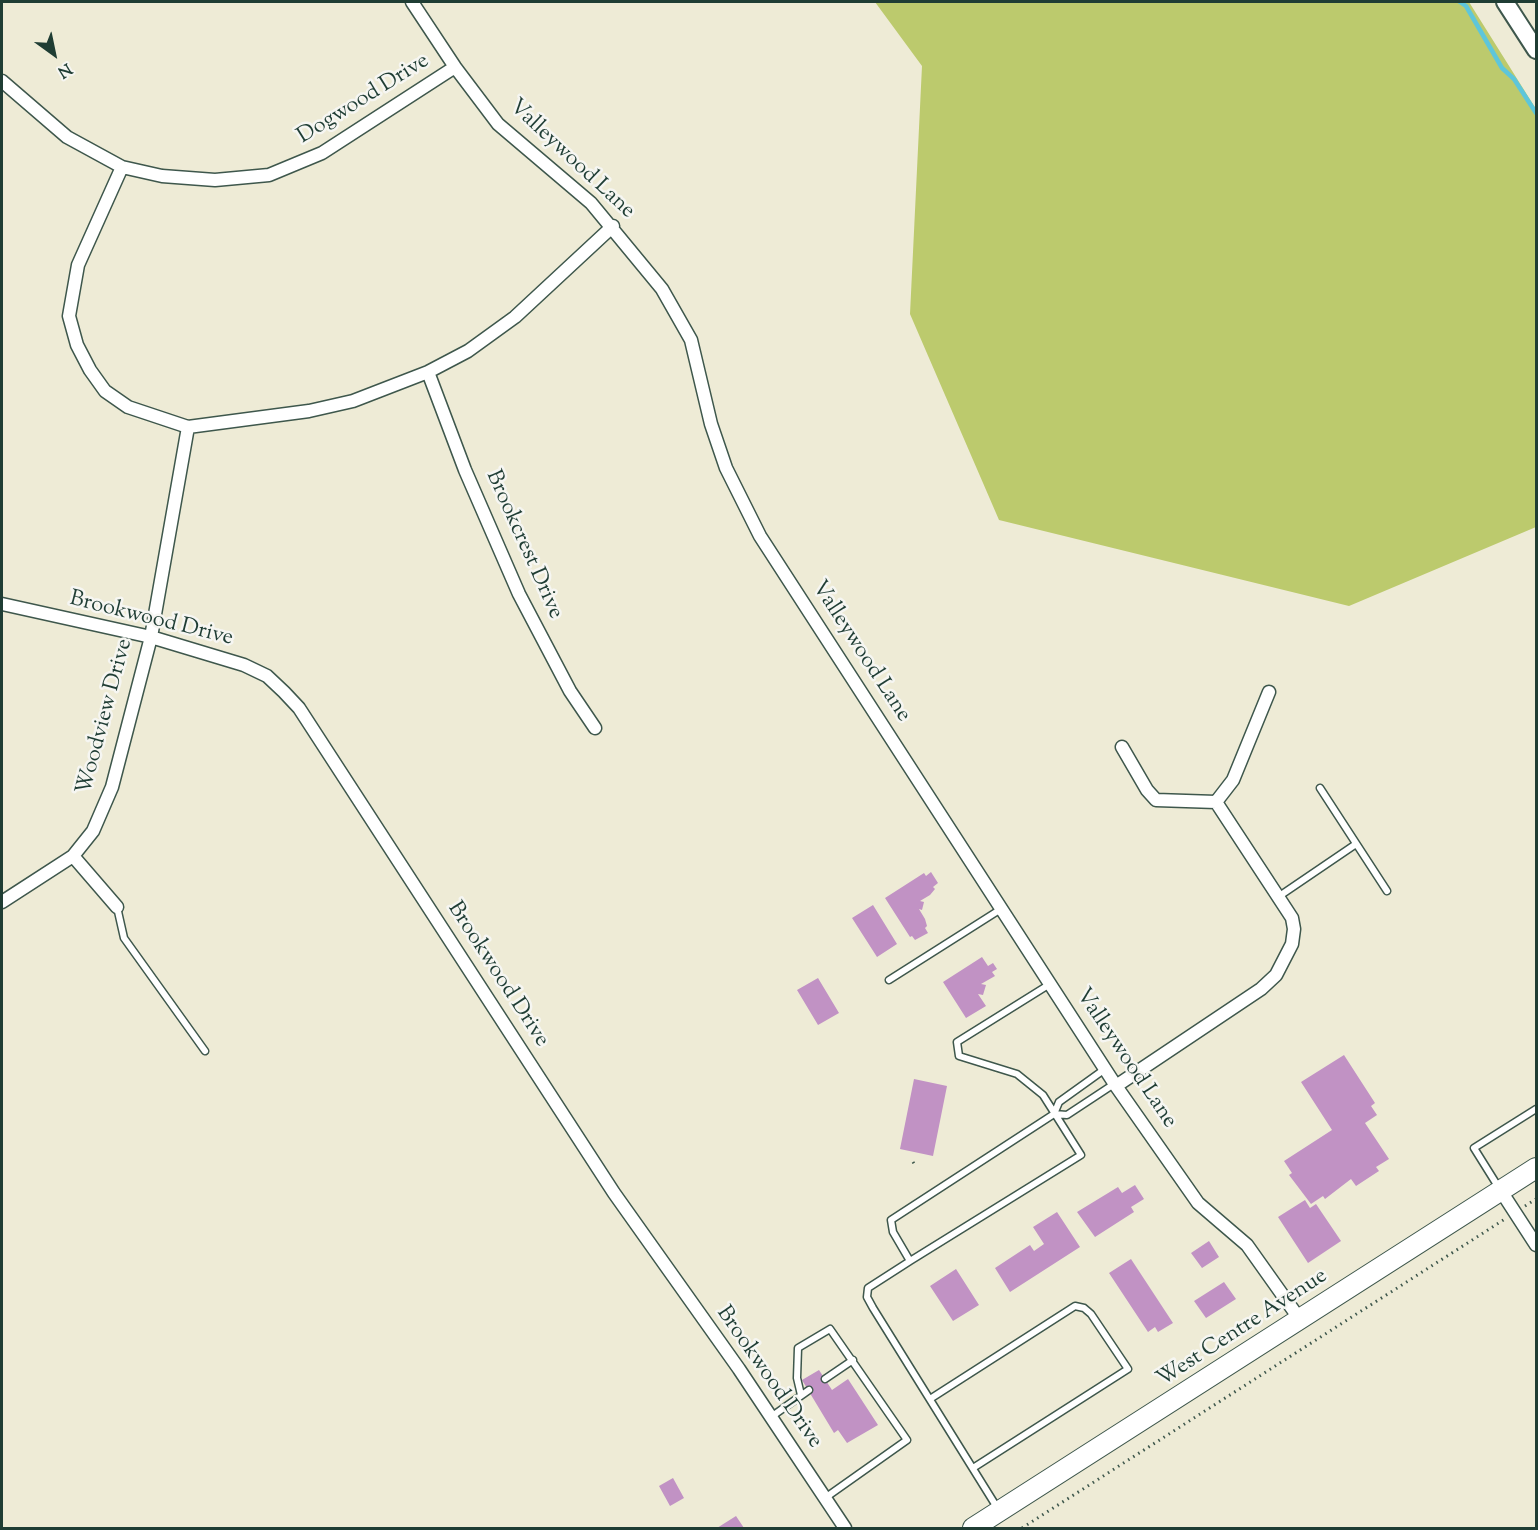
<!DOCTYPE html>
<html>
<head>
<meta charset="utf-8">
<style>
  body { margin:0 }
  #map { position:relative; width:1538px; height:1530px; overflow:hidden; background:#eeebd6; font-family:"Sorts Mill Goudy",serif }
  canvas { display:block }
  .frame { position:absolute; inset:0; border:3px solid #1f3d34; pointer-events:none }
  .north { position:absolute; left:24px; top:24px; width:60px; height:60px; -webkit-text-stroke:4px #f6f6f2; paint-order:stroke; rotate:147deg; font-size:16px; font-weight:700; line-height:24px; text-align:center; color:#1f3d34 }
  .north::after { content:''; display:block; margin:auto; width:21px; height:27px; background:#1f3d34; clip-path:polygon(50% 0,100% 100%,50% 72%,0 100%) }
</style>
</head>
<body>
<div id="map">
<canvas width="1538" height="1530"></canvas>
<div class="frame"></div>
<div class="north">N</div>
</div>
<script>
const c = document.querySelector('canvas').getContext('2d');
c.lineJoin = 'round';
function fillPath(path, color) { c.fillStyle = color; c.fill(path, 'evenodd'); }
const shape = rows => new Path2D(rows.map(r => 'M' + r).join(''));
function strokePath(path, color, width, dash) { c.strokeStyle = color; c.lineWidth = width; c.lineCap = dash ? 'butt' : 'round'; c.setLineDash(dash || []); c.stroke(path); }
function label(font, color, halo, rows, align = 'center') {
  c.font = font + ' "Sorts Mill Goudy",serif'; c.lineWidth = 5; c.setLineDash([]); c.textBaseline = 'middle'; c.strokeStyle = halo; c.fillStyle = color; for (const [text, x, y, turn = 0] of rows) {
    c.save(); c.translate(x, y); c.rotate((+turn || 0) * Math.PI / 180); c.textAlign = isNaN(turn) ? turn : align; if (halo) c.strokeText(text, 0, 0); c.fillText(text, 0, 0); c.restore();
  }
}
const green = shape([
  [875,2,1469,2,1536,109,1536,527,1349,606,999,520,910,314,922,66]
]);
const stream = shape([
  [1460,2,1466,6,1502,68,1514,79,1536,113]
]);
const building = shape([
  [931,872,938,883,933,887,935,889,930,895,920,901,924,902,922,910,919,909,925,919,927,926,925,928,928,933,915,940,912,936,910,937,885,898,924,873,926,876],
  [873,905,897,944,877,957,852,918],
  [982,957,988,966,993,963,997,969,992,972,995,976,981,984,986,985,983,995,978,994,986,1006,966,1018,943,982],
  [818,978,839,1013,818,1025,797,990],
  [1344,1055,1375,1103,1371,1106,1377,1115,1365,1123,1389,1159,1376,1167,1379,1171,1356,1186,1351,1179,1325,1199,1323,1196,1311,1204,1289,1175,1292,1173,1284,1161,1332,1130,1301,1082],
  [914,1079,947,1086,933,1156,900,1149],
  [1135,1185,1144,1199,1131,1207,1134,1212,1095,1237,1077,1212,1118,1187,1122,1193],
  [1305,1200,1310,1208,1316,1204,1341,1241,1308,1263,1278,1217],
  [1057,1212,1080,1247,1010,1292,995,1268,1030,1245,1034,1251,1044,1244,1033,1227],
  [1209,1241,1219,1257,1202,1268,1191,1253],
  [1131,1259,1173,1323,1158,1332,1155,1327,1148,1332,1109,1273],
  [956,1269,979,1305,953,1321,930,1286],
  [1224,1282,1236,1299,1206,1318,1194,1301],
  [819,1370,832,1390,848,1379,878,1425,847,1443,838,1430,834,1433,802,1380],
  [673,1478,684,1498,670,1506,659,1486],
  [736,1516,744,1528,717,1528]
]);
const path = shape([
  [913,1162,915,1165],
  [1525,1206,1536,1199],
  [1022,1528,1505,1219]
]);
const lane = shape([
  [1320,788,1387,891],
  [1278,897,1356,844],
  [117,907,124,938,205,1051],
  [889,980,1001,909],
  [1105,1069,1059,1102,1054,1114,1067,1115,1114,1084],
  [1499,1188,1474,1148,1536,1109],
  [910,1261,1081,1155,1043,1095,1017,1074,959,1056,957,1042,1050,984],
  [825,1379,853,1360],
  [801,1395,797,1378,798,1348,830,1329,907,1440,825,1498],
  [930,1399,1075,1306,1084,1308,1091,1314,1128,1369,973,1468],
  [771,1417,809,1390],
  [998,1509,873,1308,867,1297,868,1288,910,1261,893,1232,891,1220,1054,1114]
]);
const street = shape([
  [412,2,455,67,498,124,591,203,662,289,691,340,711,424,726,468,760,536,1116,1086,1198,1203,1247,1245,1301,1321],
  [2,81,67,137,122,167,162,176,215,180,269,175,322,153,455,67],
  [122,167,78,265,69,316,77,345,90,370,105,391,128,407,188,427,309,411,353,401,428,372,468,351,515,317,613,226],
  [428,372,465,470,519,594,570,691,595,728],
  [2,604,151,637,244,665,267,676,284,692,299,708,614,1193,739,1369,845,1528],
  [1122,747,1147,790,1156,800,1216,802],
  [1216,802,1233,780,1269,692],
  [73,856,117,907],
  [2,902,73,856,93,831,112,787,151,637,188,427],
  [1116,1086,1261,989,1276,975,1292,944,1294,929,1292,918,1216,802],
  [1501,1191,1536,1245]
]);
const secondary = shape([
  [1505,2,1536,50]
]);
const primary = shape([
  [973,1528,1536,1168]
]);
const streetNames = [
  ["Dogwood Drive",364,100,-32],
  ["Valleywood Lane",571,160,43],
  ["Brookcrest Drive",523,545,66],
  ["Brookwood Drive",151,620,14],
  ["Valleywood Lane",860,652,57],
  ["Woodview Drive",106,717,-75],
  ["Brookwood Drive",497,975,57],
  ["Valleywood Lane",1125,1059,56],
  ["West Centre Avenue",1243,1329,-33],
  ["Brookwood Drive",768,1378,55]
];
fillPath(green, '#bcca6d');
strokePath(stream, '#5ec6da', 4.5);
fillPath(building, '#c192c4');
strokePath(lane, '#3e574c', 9);
strokePath(street, '#3e574c', 15);
strokePath(secondary, '#3e574c', 20);
strokePath(primary, '#3e574c', 22);
strokePath(path, '#3e574c', 3, [1.5, 4.5]);
strokePath(lane, '#fff', 6);
strokePath(street, '#fff', 12);
strokePath(secondary, '#fff', 16);
strokePath(primary, '#fff', 20);
label('22px', '#1f3d34', '#f6f6f2', streetNames);
</script>
</body>
</html>
